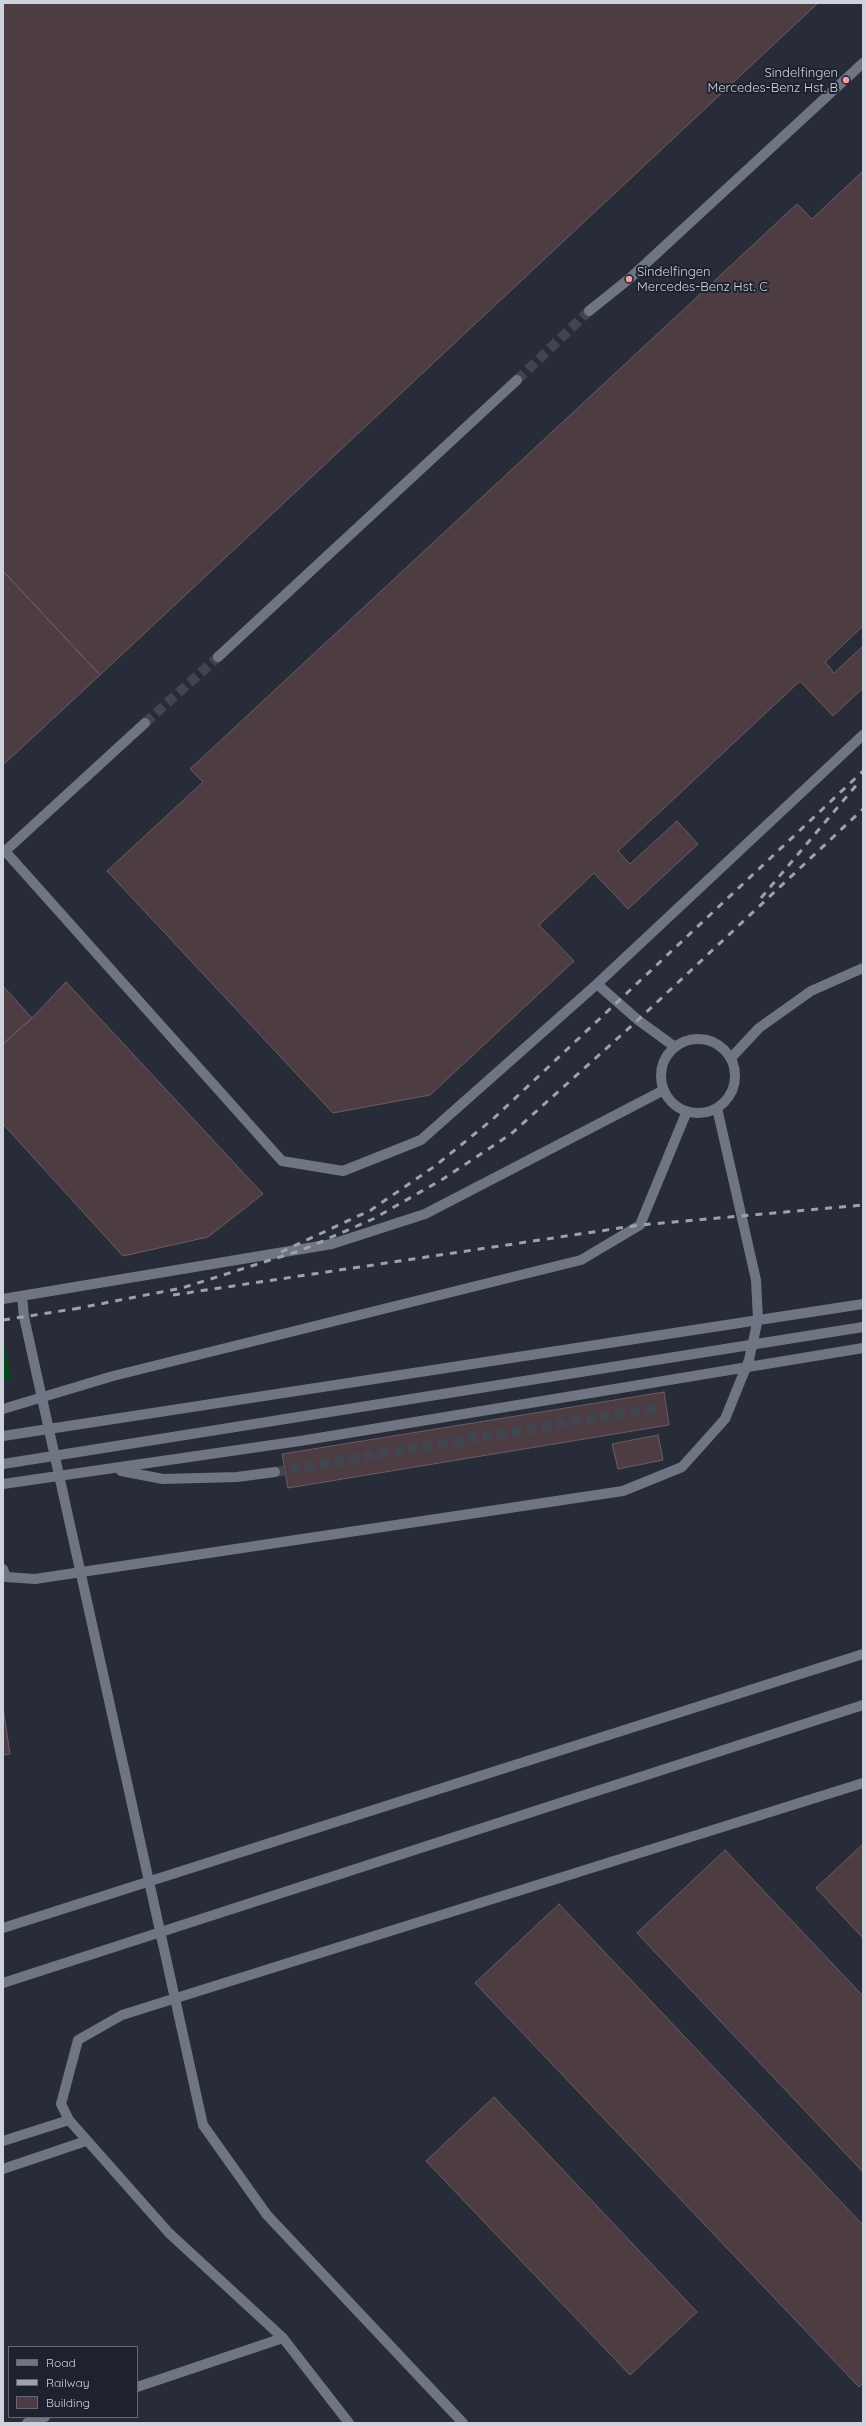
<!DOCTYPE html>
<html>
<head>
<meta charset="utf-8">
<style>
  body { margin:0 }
  #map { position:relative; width:866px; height:2426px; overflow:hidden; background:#272c38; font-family:Quicksand,sans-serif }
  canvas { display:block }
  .frame { position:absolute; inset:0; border:4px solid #ced2da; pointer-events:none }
  .legend { position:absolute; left:8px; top:2346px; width:130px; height:72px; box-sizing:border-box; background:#1e222e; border:1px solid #646873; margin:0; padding:5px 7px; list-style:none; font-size:12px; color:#ced2da }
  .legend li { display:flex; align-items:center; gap:8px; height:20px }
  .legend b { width:20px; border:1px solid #646873 }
</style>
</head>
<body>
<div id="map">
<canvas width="866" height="2426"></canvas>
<div class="frame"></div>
<ul class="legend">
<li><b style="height:5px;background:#707584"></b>Road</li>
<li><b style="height:5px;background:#9da1aa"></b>Railway</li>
<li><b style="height:11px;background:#4d3d43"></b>Building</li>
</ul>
</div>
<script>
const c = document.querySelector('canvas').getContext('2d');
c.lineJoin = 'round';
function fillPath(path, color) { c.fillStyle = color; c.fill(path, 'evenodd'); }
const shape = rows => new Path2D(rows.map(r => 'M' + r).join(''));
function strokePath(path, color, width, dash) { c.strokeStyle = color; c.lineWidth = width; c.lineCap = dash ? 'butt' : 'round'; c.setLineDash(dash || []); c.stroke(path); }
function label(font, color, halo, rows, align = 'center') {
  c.font = font + ' Quicksand,sans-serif'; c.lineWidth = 4; c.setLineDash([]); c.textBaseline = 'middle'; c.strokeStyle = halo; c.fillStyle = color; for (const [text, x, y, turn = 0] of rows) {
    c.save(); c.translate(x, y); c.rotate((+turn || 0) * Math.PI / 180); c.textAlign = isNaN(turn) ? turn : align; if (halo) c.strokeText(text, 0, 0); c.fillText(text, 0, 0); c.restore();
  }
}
const green = shape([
  [3,1341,12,1379,3,1380]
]);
const building = shape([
  [3,3,818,3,100,675,3,571,3,3],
  [863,171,863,626,825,662,834,673,863,646,863,688,833,716,800,681,618,851,630,864,677,821,698,844,628,909,594,873,539,925,574,961,430,1095,333,1113,107,871,203,782,190,769,797,204,812,219,863,171],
  [3,571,100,675,3,765,3,571],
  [66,982,263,1194,208,1237,123,1256,3,1124,3,1044,32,1018,66,982],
  [3,986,32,1018,3,1044,3,986],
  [664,1392,669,1425,288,1488,282,1454,664,1392],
  [658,1435,663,1460,618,1469,612,1444,658,1435],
  [3,1708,10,1754,3,1755,3,1708],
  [863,1844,863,1938,816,1888,863,1844],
  [725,1850,863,1996,863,2172,637,1933,725,1850],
  [559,1904,863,2225,863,2383,859,2387,475,1983,559,1904],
  [494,2097,697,2312,630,2375,426,2161,494,2097]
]);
const minorTunnel = shape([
  [517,380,589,311],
  [145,723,218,657],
  [275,1472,655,1408]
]);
const minor = shape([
  [589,311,629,279,863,63],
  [218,657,517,380],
  [5,851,282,1161,343,1171,421,1140,597,984,863,735],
  [3,853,145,723],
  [597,984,638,1020,675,1047],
  '661 1076a37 37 0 1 1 74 0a37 37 0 1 1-74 0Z',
  [731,1058,759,1028,811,991,863,968],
  [22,1296,24,1317,203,2125,267,2215,463,2423],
  [3,1299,332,1244,425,1214,664,1090],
  [3,1409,113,1376,581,1260,640,1225,687,1111],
  [3,1436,863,1304],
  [3,1464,863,1327],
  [121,1471,163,1479,237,1477,275,1472],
  [3,1484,300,1441,863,1348],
  [3,1569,6,1577,35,1579,623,1491,682,1467,725,1419,749,1360,758,1319,756,1280,717,1108],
  [3,1928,863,1654],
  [3,1983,863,1705],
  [3,2141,69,2120],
  [3,2169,86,2141],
  [137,2387,283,2338],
  [27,2423,45,2417],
  [349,2423,283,2338,169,2233,69,2120,61,2104,78,2040,122,2015,863,1783]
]);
const rail = shape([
  [761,898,859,782],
  [281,1252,371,1210,435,1166,493,1119,863,771],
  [173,1295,640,1225,863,1205],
  [74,1309,182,1288,302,1250,373,1219,443,1179,511,1134,638,1020,863,809],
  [3,1320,80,1308]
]);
const markers = [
  [846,80,4,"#f59b9a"],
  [629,279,4,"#f59b9a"]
];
const poiNames = [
  ["Sindelfingen",838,73],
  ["Mercedes-Benz Hst. B",838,88],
  ["Sindelfingen",637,272,"left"],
  ["Mercedes-Benz Hst. C",637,287,"left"]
];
fillPath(green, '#06451f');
fillPath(building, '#4d3d43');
strokePath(building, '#6d5c63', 1);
strokePath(minorTunnel, '#404550', 10, [10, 5]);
strokePath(minor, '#707584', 10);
strokePath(rail, '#9da1aa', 3, [7, 7]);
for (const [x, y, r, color] of markers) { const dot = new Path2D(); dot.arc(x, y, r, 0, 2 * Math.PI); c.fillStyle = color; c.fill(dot); strokePath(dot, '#1e222e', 1.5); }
label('13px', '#ced2da', '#1e222e', poiNames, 'right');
</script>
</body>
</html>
